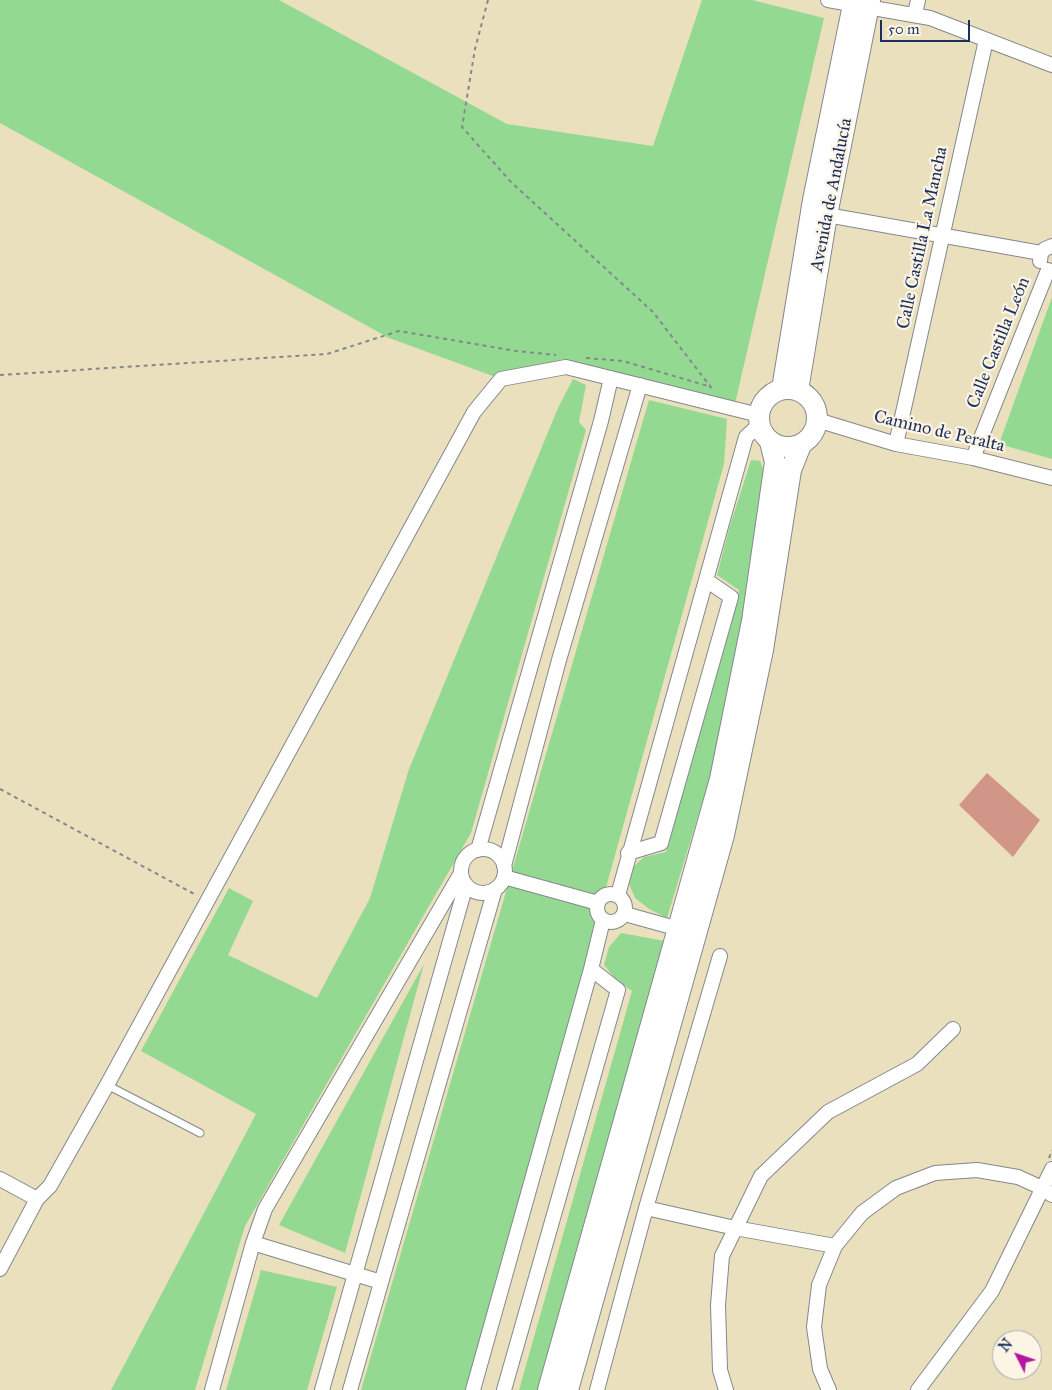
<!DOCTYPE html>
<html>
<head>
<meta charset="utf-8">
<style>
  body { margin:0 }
  #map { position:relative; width:1052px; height:1390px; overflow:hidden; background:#ebe0bd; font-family:"IM FELL Great Primer",serif }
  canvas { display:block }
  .north { position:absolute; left:992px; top:1330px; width:50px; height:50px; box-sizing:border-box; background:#fcf5e5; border:1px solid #a2a6af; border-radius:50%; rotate:311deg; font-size:14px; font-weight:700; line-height:20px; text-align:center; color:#1b2f5e }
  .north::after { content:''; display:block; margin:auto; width:18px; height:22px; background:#b5179e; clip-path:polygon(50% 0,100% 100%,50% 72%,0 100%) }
  .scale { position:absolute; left:880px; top:20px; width:90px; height:22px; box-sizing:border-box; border:2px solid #1b2f5e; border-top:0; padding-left:6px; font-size:15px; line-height:18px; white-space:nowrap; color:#1b2f5e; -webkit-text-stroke:4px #fcf5e5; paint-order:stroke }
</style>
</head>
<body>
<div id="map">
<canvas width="1052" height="1390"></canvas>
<div class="north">N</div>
<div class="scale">50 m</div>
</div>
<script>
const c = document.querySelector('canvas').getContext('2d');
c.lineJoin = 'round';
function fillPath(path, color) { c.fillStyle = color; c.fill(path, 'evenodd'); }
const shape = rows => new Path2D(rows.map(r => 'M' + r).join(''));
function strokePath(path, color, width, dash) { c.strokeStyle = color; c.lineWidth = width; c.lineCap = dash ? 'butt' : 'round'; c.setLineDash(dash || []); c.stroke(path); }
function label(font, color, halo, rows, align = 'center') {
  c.font = font + ' "IM FELL Great Primer",serif'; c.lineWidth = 4.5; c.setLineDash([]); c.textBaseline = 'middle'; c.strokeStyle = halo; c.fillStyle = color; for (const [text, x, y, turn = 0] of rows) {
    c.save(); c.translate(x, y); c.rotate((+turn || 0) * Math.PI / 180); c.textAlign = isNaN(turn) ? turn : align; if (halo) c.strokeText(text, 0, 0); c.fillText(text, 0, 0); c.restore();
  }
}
const green = shape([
  [0,0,279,0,507,124,653,146,702,0,752,0,824,18,734,408,566,367,501,379,389,338,0,123],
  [1052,297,1052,459,999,444],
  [573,379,586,385,579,422,586,430,471,833,245,1226,195,1390,111,1390,256,1114,141,1051,229,888,253,901,228,955,317,998,370,898,409,769,558,408],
  [649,400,727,419,724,464,466,1390,361,1390],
  [751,460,760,461,765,474,746,608,715,760,667,918,649,909,635,898,629,884,633,867,644,857,666,852,739,590,717,575,729,529],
  [621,933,665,941,540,1390,519,1390,632,991,618,982,604,965,609,947],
  [424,964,345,1253,279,1225],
  [261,1270,337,1287,307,1390,226,1390]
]);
const building = shape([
  [987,773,1040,820,1013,857,959,805]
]);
const path = shape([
  [488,0,475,49,462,127,511,182,653,312,713,390],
  [586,358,623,361,708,386],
  [0,375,327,354,399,331,516,351,556,355],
  [0,789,196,895],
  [1049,1158,1052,1150]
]);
const lane = shape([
  [107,1085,200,1133]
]);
const street = shape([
  [828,0,930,18,1052,65],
  [915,14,918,0],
  [827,215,1041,253],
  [1040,261,1041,253,1045,249,1052,246],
  [817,420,896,444,973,458,1052,478],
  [896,444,986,40],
  [973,458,1048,270],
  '461 871a22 22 0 1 1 44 0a22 22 0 1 1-44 0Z',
  [478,850,601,421,611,378],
  [628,853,661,843,731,597,706,580],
  [504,866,559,660,640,385],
  [504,877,598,903],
  '597 908a14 14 0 1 1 28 0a14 14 0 1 1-28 0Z',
  [618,895,744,444,746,437,759,425],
  [625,914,679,929],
  [0,1179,37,1199],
  [646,1208,735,1228,835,1246],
  [253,1243,381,1282],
  [0,1269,37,1199,50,1186,107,1085,474,412,501,379,566,367,759,415],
  [212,1390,253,1243,265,1209,461,873],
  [322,1390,466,885],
  [350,1390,495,889],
  [473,1390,591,969,603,920],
  [504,1390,618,990,591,969],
  [597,1390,646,1208,720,956],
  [726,1390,720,1370,718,1305,722,1256,761,1176,828,1112,917,1064,953,1029],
  [829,1390,820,1369,814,1327,819,1285,835,1246,862,1213,896,1188,935,1173,977,1170,1018,1177,1042,1188,1052,1195],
  [918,1390,992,1291,1052,1169]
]);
const secondary = shape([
  '759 418a29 29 0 1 1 58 0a29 29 0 1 1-58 0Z',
  [782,389,813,200,854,0],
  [798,390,827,215,870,0],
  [548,1390,720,779,752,621,775,462,770,442],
  [568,1390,724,835,763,650,791,470,801,445]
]);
const streetNames = [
  ["Avenida de Andalucía",832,195,-79],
  ["Calle Castilla La Mancha",923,238,-78],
  ["Calle Castilla León",999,343,-68],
  ["Camino de Peralta",939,432,13]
];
fillPath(green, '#94d992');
fillPath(building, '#d29688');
strokePath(lane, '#83888e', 9);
strokePath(street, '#83888e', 16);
strokePath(secondary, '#83888e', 22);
strokePath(path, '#83888e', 2, [4, 4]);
strokePath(lane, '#fff', 7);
strokePath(street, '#fff', 14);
strokePath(secondary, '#fff', 20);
label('18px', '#1b2f5e', '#fcf5e5', streetNames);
</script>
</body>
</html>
